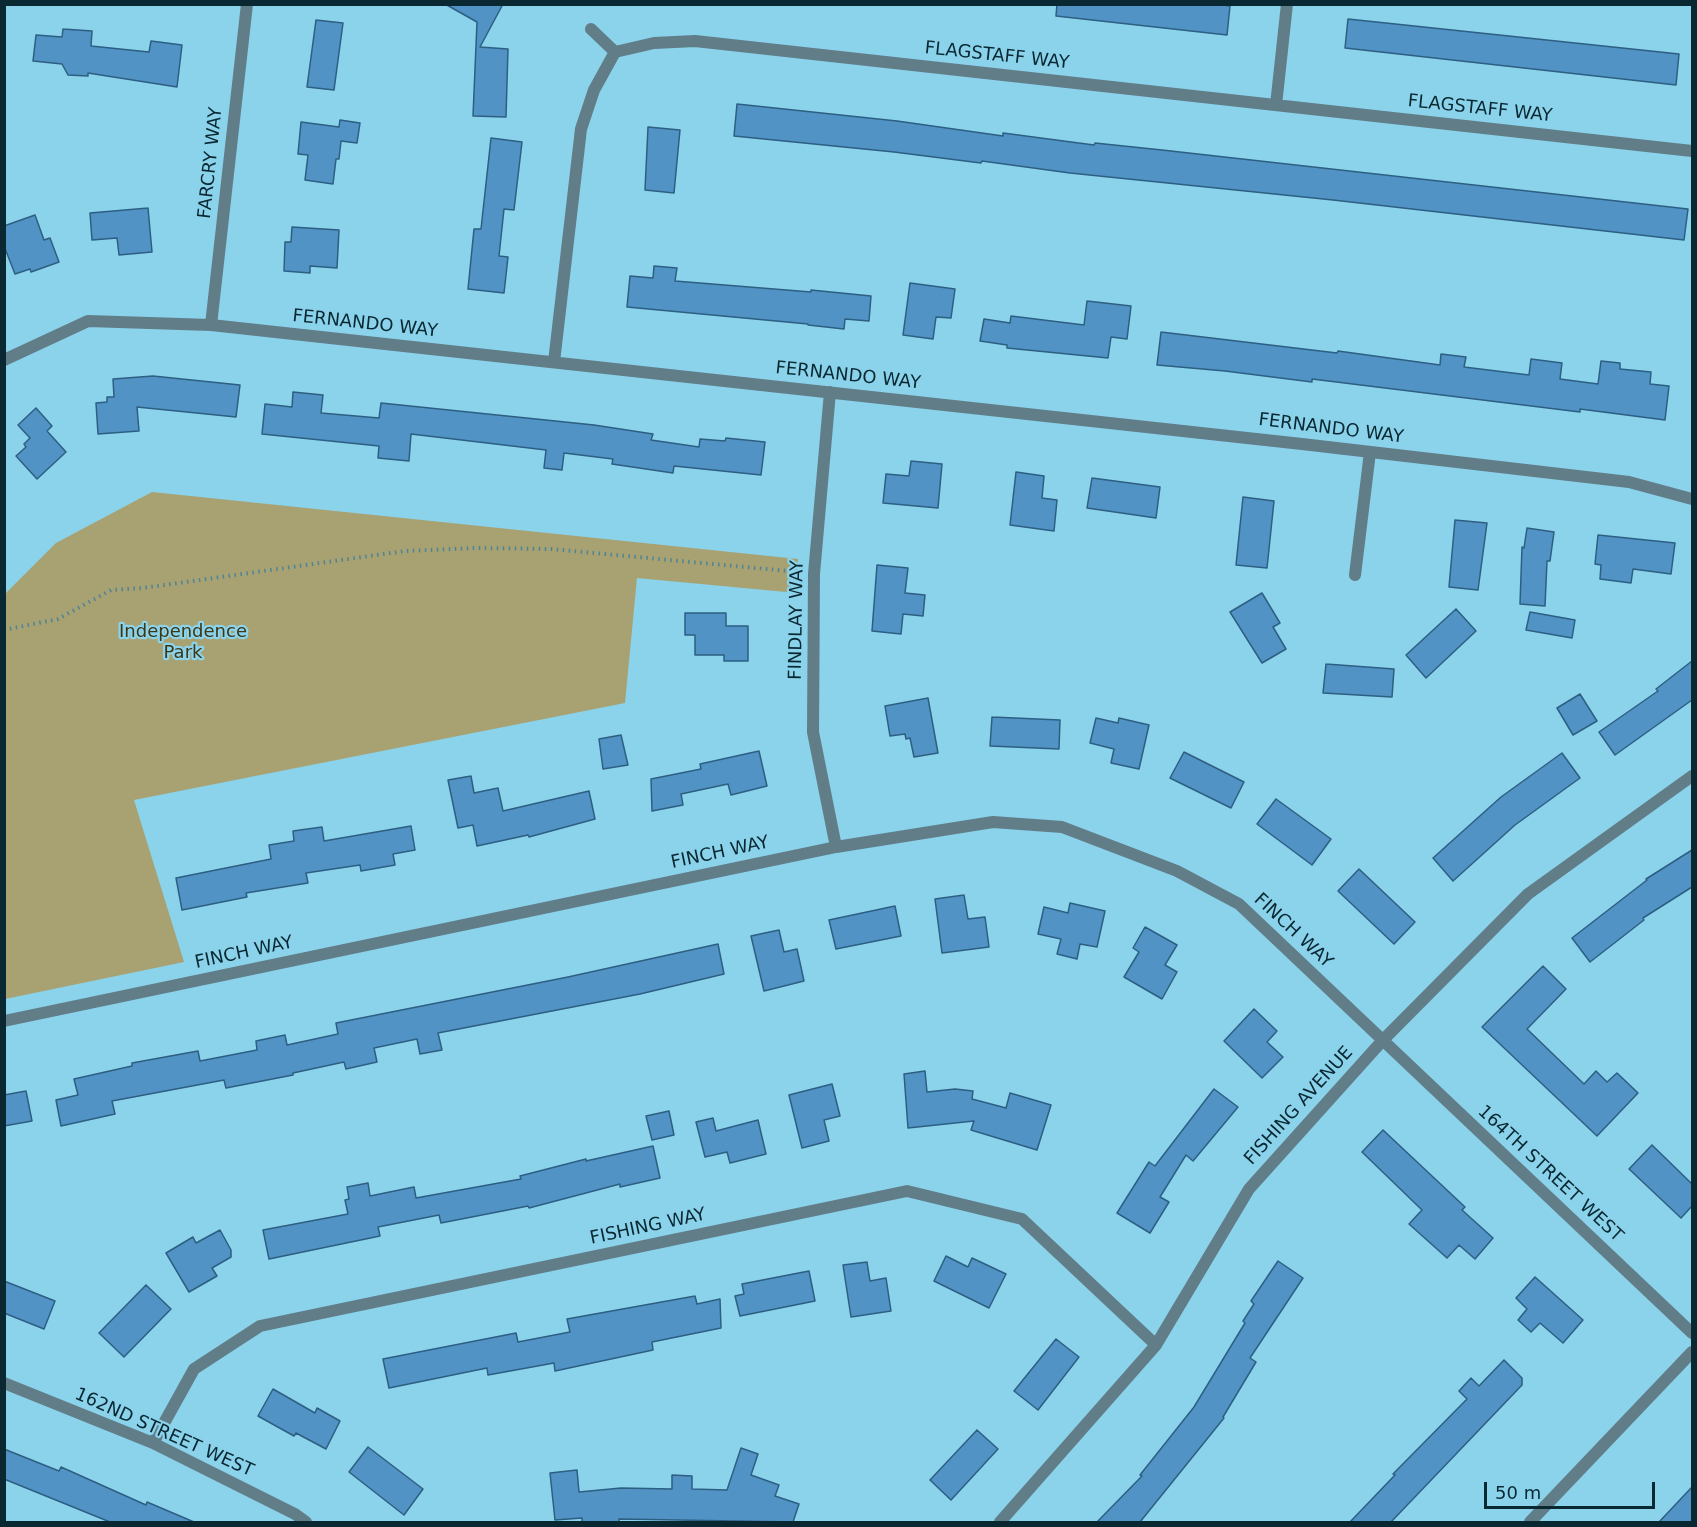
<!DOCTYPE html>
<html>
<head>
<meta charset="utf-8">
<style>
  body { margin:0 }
  #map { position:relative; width:1697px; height:1527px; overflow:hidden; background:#8bd2eb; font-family:"DejaVu Sans",sans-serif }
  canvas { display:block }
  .frame { position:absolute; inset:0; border:6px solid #092832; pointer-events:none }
  .scale { position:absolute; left:1484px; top:1482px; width:171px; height:27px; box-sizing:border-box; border:3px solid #092832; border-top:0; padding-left:8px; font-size:18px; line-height:21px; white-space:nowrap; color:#092832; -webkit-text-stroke:4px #8bd2eb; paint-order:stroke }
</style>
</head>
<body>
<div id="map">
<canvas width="1697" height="1527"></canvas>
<div class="frame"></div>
<div class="scale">50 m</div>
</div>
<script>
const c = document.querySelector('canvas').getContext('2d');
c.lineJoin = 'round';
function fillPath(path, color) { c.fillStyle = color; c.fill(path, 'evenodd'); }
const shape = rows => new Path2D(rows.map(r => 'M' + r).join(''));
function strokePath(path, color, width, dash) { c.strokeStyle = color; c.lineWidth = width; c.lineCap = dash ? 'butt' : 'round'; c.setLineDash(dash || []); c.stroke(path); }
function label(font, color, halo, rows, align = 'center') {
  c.font = font + ' "DejaVu Sans",sans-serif'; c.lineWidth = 4.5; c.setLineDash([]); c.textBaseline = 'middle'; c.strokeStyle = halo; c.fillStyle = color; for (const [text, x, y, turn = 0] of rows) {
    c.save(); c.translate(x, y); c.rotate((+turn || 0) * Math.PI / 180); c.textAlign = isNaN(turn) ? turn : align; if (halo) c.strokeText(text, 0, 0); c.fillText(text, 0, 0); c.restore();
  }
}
const green = shape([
  [152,492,798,559,797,593,637,578,625,703,134,800,184,962,5,999,5,594,56,543]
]);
const building = shape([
  [445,4,503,4,480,47,508,49,506,117,473,116,477,22,445,4],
  [1057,4,1215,4,1230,6,1227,35,1056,16,1057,4],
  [1348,19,1679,54,1676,85,1345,48,1348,19],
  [316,20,343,23,334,90,307,87,316,20],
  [63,29,92,31,91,46,149,52,151,41,182,45,177,87,88,73,88,76,68,75,62,64,33,61,36,35,62,37,63,29],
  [737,104,897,121,1003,136,1003,133,1094,145,1095,143,1162,150,1688,209,1684,240,1333,200,1070,173,982,161,981,163,894,152,734,136,737,104],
  [340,120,360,123,357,143,341,141,339,159,336,159,333,184,305,180,308,155,298,154,301,122,339,127,340,120],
  [648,127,680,130,674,193,645,190,648,127],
  [491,138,522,142,514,210,504,209,499,256,508,257,504,293,468,289,474,229,481,229,491,138],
  [148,208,152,252,119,255,117,238,92,240,90,213,148,208],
  [35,215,44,240,50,238,59,262,31,272,30,269,15,274,4,246,4,226,35,215],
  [292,227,339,230,337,268,310,266,310,273,284,271,285,242,291,242,292,227],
  [654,266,677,268,675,281,811,292,811,290,871,296,869,321,845,319,844,329,808,325,808,324,627,307,630,276,653,278,654,266],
  [910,283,955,289,951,318,936,317,933,339,903,335,910,283],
  [1087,301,1131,306,1127,339,1111,337,1108,358,1007,348,1007,345,980,341,984,319,1010,323,1011,316,1084,325,1087,301],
  [1161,332,1337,353,1338,351,1440,365,1441,354,1466,357,1464,367,1529,375,1531,359,1562,363,1560,379,1598,384,1601,361,1620,363,1620,369,1651,372,1650,384,1669,386,1665,420,1580,409,1580,412,1312,379,1312,382,1225,371,1157,365,1161,332],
  [153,376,240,385,236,417,137,407,139,431,98,434,96,403,107,402,107,397,114,397,113,379,153,376],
  [293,392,323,395,321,413,379,418,381,403,594,425,653,434,651,440,699,447,700,439,725,441,726,438,765,442,761,475,674,466,673,473,612,464,613,459,564,453,562,470,544,468,546,450,411,434,409,461,378,458,379,446,262,434,265,404,292,407,293,392],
  [36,408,52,426,47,431,66,452,37,479,16,456,26,447,24,444,30,438,18,425,36,408],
  [911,461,942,464,938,508,883,503,886,474,909,476,911,461],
  [1016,472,1044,476,1042,498,1057,500,1054,531,1010,525,1016,472],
  [1092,478,1160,487,1156,518,1087,508,1092,478],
  [1243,497,1274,501,1267,568,1236,565,1243,497],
  [1455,520,1487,523,1478,590,1449,587,1455,520],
  [1527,528,1554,532,1550,561,1547,561,1545,606,1520,604,1522,547,1524,548,1527,528],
  [1598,535,1675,543,1671,574,1633,569,1631,583,1600,579,1601,565,1595,564,1598,535],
  [877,565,908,568,905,593,925,595,923,616,903,614,901,634,872,631,877,565],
  [1262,593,1280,623,1273,627,1286,649,1262,663,1230,612,1262,593],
  [1456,609,1476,631,1426,678,1406,655,1456,609],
  [1530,612,1575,620,1572,638,1526,630,1530,612],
  [685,613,726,613,726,626,748,626,748,661,724,661,724,655,695,655,695,635,685,635,685,613],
  [1692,661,1692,700,1615,755,1599,732,1658,691,1656,689,1692,661],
  [1326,664,1394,669,1392,697,1323,693,1326,664],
  [1580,694,1597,721,1573,735,1557,708,1580,694],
  [928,698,938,753,914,757,910,738,906,739,905,734,890,736,885,706,928,698],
  [992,717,1060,720,1059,749,990,746,992,717],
  [1096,718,1118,723,1119,718,1149,725,1139,769,1111,763,1114,749,1090,743,1096,718],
  [621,735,628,765,603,769,599,739,621,735],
  [759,751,767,786,731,795,728,784,681,794,683,805,652,811,651,779,701,769,700,764,759,751],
  [1184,752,1244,782,1231,808,1170,778,1184,752],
  [1562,753,1580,778,1515,825,1453,881,1433,858,1501,797,1562,753],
  [471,776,474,793,498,788,503,811,589,791,595,819,529,837,528,835,477,846,473,825,458,828,448,780,471,776],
  [1276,799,1331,839,1312,865,1257,824,1276,799],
  [411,826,415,850,393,854,395,865,361,871,360,865,306,873,308,883,246,893,247,897,182,910,176,878,271,859,269,845,294,841,293,831,322,827,324,841,411,826],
  [1692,850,1692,887,1643,918,1644,920,1590,962,1572,938,1647,880,1646,879,1692,850],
  [1359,869,1415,922,1394,944,1338,891,1359,869],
  [964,895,968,919,985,917,989,947,942,953,935,899,964,895],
  [1070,903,1105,911,1097,947,1080,944,1077,959,1057,954,1061,939,1038,934,1044,907,1068,913,1070,903],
  [895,906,901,936,836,949,829,920,895,906],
  [1145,927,1177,945,1165,965,1177,972,1162,999,1124,977,1139,952,1133,948,1145,927],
  [779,930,784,952,797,949,804,981,764,991,751,936,779,930],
  [718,944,724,974,640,994,438,1033,442,1050,420,1054,417,1039,374,1048,377,1062,346,1069,344,1062,293,1073,293,1075,226,1088,224,1080,112,1101,115,1114,61,1126,56,1100,78,1095,74,1079,132,1066,132,1063,198,1051,200,1061,257,1050,256,1041,285,1035,287,1045,338,1034,336,1023,568,977,718,944],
  [1543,966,1566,989,1527,1029,1584,1084,1596,1071,1607,1082,1617,1073,1638,1093,1597,1136,1482,1027,1543,966],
  [1254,1009,1277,1031,1267,1042,1283,1057,1262,1078,1224,1041,1254,1009],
  [925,1071,927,1092,955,1089,973,1091,972,1099,1006,1108,1010,1093,1051,1105,1037,1150,971,1130,974,1121,908,1128,904,1074,925,1071],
  [832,1084,840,1116,824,1120,829,1141,802,1148,789,1095,832,1084],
  [1214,1089,1238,1107,1193,1161,1186,1155,1160,1197,1169,1202,1150,1233,1117,1213,1149,1162,1155,1166,1214,1089],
  [26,1091,32,1121,4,1126,4,1095,26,1091],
  [669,1111,674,1135,652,1140,646,1116,669,1111],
  [713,1118,716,1131,758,1120,766,1154,730,1163,727,1152,705,1157,696,1122,713,1118],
  [1383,1130,1465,1207,1462,1210,1493,1238,1475,1259,1459,1245,1447,1258,1409,1224,1422,1210,1362,1152,1383,1130],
  [1652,1145,1692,1184,1692,1206,1681,1218,1629,1169,1652,1145],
  [653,1146,660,1178,620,1187,620,1184,529,1208,528,1206,441,1223,439,1215,378,1227,380,1236,269,1259,263,1230,348,1214,345,1200,349,1199,347,1187,368,1183,370,1196,414,1187,416,1198,521,1179,520,1176,586,1159,586,1161,653,1146],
  [220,1230,231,1250,231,1257,212,1268,217,1276,189,1292,166,1253,193,1237,196,1243,220,1230],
  [946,1256,968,1267,972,1258,1006,1274,989,1308,934,1281,946,1256],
  [1278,1261,1303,1278,1250,1358,1256,1362,1223,1417,1224,1418,1140,1522,1097,1522,1142,1476,1140,1475,1194,1407,1245,1323,1243,1321,1254,1304,1251,1301,1278,1261],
  [867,1262,870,1281,886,1278,891,1311,851,1317,843,1265,867,1262],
  [809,1271,815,1301,740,1316,735,1296,744,1294,742,1284,809,1271],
  [1535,1277,1583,1320,1563,1343,1540,1323,1531,1332,1518,1320,1527,1309,1516,1298,1535,1277],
  [4,1281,55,1301,44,1329,4,1313,4,1281],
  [146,1285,171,1309,124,1357,99,1333,146,1285],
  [695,1296,697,1304,720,1299,721,1328,652,1342,653,1350,555,1371,554,1363,488,1375,487,1368,389,1388,383,1359,516,1333,518,1342,570,1332,567,1319,695,1296],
  [1056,1339,1079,1357,1038,1410,1014,1391,1056,1339],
  [1504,1360,1522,1378,1522,1385,1391,1522,1350,1522,1395,1475,1393,1474,1467,1399,1459,1391,1471,1378,1479,1386,1504,1360],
  [273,1389,315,1413,317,1408,340,1421,326,1449,296,1433,294,1436,258,1416,273,1389],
  [977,1430,998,1449,951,1500,930,1480,977,1430],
  [368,1447,423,1489,404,1515,349,1472,368,1447],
  [741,1448,758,1454,751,1475,779,1485,775,1496,799,1504,793,1522,619,1519,619,1522,582,1522,582,1518,555,1520,550,1473,577,1470,579,1492,621,1488,672,1489,672,1475,692,1476,692,1489,727,1490,741,1448],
  [4,1449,59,1471,61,1467,146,1505,147,1502,194,1522,110,1522,4,1479,4,1449],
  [1692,1487,1692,1522,1659,1522,1692,1487]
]);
const path = shape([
  [4,630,58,619,111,590,143,588,405,551,476,548,551,549,799,572]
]);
const service = shape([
  [1355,575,1370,452]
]);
const minor = shape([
  [591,29,615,52],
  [1276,105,1287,4],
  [211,325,247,4],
  [4,360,88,321,211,325,1302,444,1629,482,1692,499],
  [554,362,581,129,594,90,615,52,654,43,695,41,1692,151],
  [830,392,814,574,813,732,836,847],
  [4,1021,836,847,993,822,1062,827,1177,871,1239,904,1692,1333],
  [4,1383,153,1443,295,1514,306,1522],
  [153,1443,194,1369,260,1326,907,1191,1022,1219,1156,1345],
  [1000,1522,1156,1345,1249,1189,1383,1040,1528,894,1692,776]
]);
const tertiary = shape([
  [1530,1522,1692,1352]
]);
const streetNames = [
  ["FLAGSTAFF WAY",997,56,6],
  ["FLAGSTAFF WAY",1480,109,6],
  ["FARCRY WAY",211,163,-84],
  ["FERNANDO WAY",365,324,6],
  ["FERNANDO WAY",848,376,6],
  ["FERNANDO WAY",1331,429,7],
  ["FINDLAY WAY",797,620,-89],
  ["FINCH WAY",720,853,-12],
  ["FINCH WAY",1293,931,43],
  ["FINCH WAY",244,953,-12],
  ["FISHING AVENUE",1299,1106,-48],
  ["164TH STREET WEST",1550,1174,43],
  ["FISHING WAY",648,1227,-12],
  ["162ND STREET WEST",164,1433,24]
];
const parkNames = [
  ["Independence",183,632],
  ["Park",183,653]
];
fillPath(green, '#a8a272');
fillPath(building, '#5193c4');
strokePath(building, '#2d5f83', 1.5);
strokePath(path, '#4f8496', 4, [1.5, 4.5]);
strokePath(service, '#617d88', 12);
strokePath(minor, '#617d88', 12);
strokePath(tertiary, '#617d88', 12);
label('18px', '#092832', '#8bd2eb', streetNames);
label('18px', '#3c3715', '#8bd2eb', parkNames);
</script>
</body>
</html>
